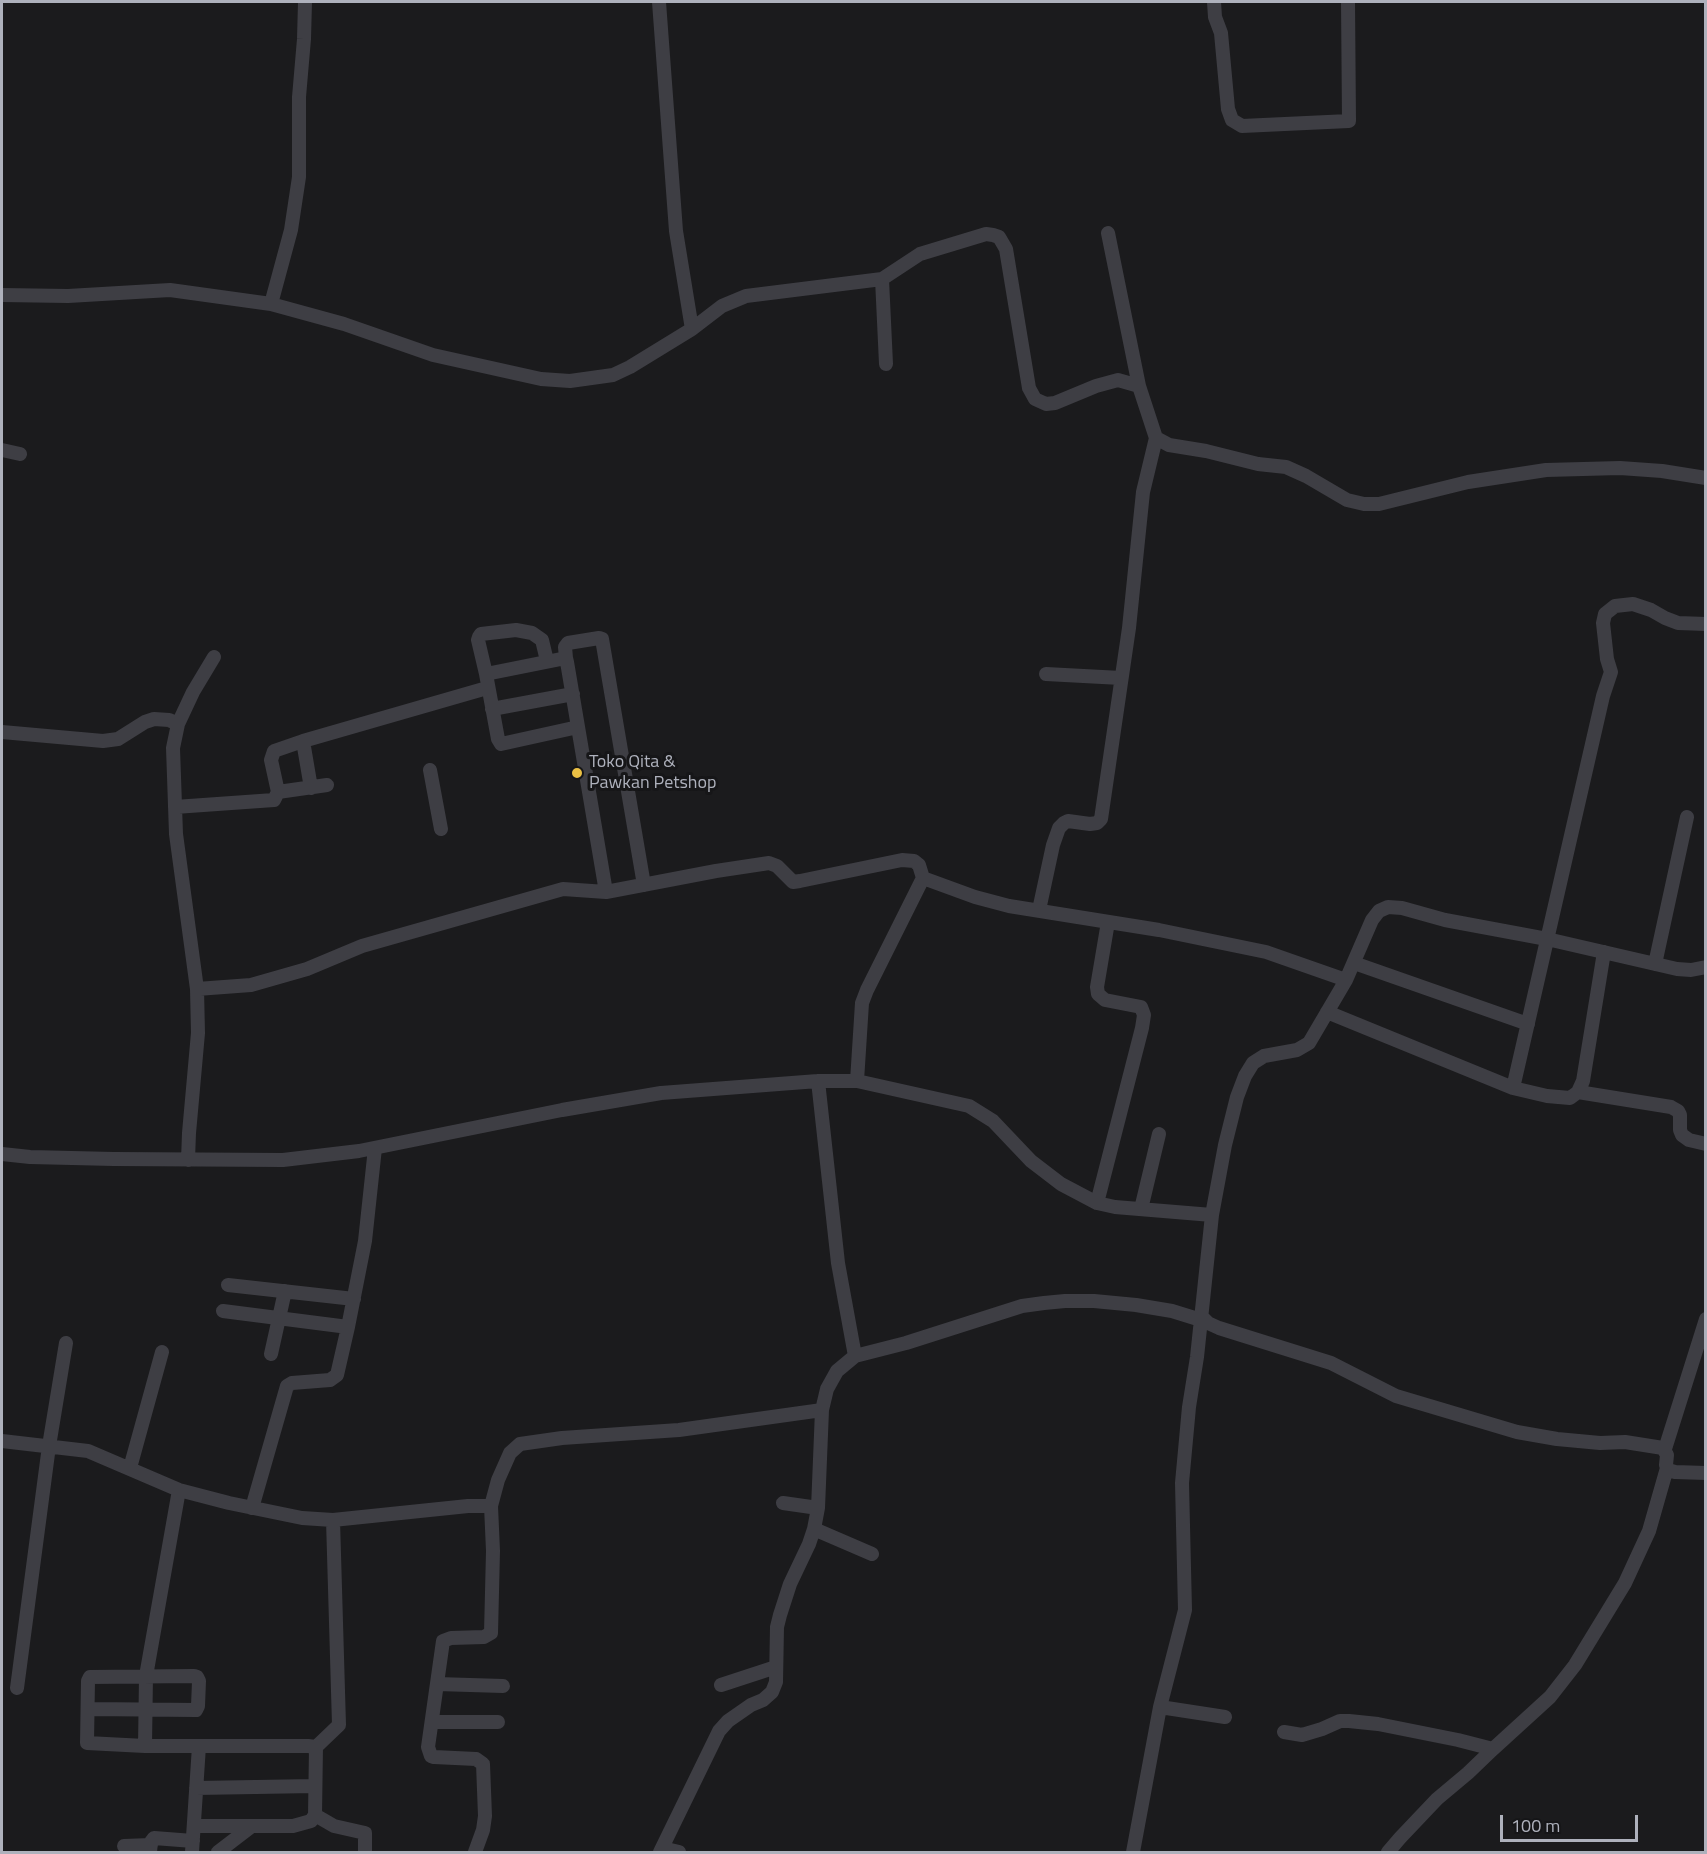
<!DOCTYPE html>
<html>
<head>
<meta charset="utf-8">
<style>
  body { margin:0 }
  #map { position:relative; width:1707px; height:1854px; overflow:hidden; background:#1b1b1d; font-family:"Titillium Web",sans-serif }
  canvas { display:block }
  .frame { position:absolute; inset:0; border:3px solid #aeb1bc; pointer-events:none }
  .scale { position:absolute; left:1500px; top:1815px; width:138px; height:27px; box-sizing:border-box; border:3px solid #aeb1bc; border-top:0; padding-left:8px; font-size:18px; line-height:21px; white-space:nowrap; color:#aeb1bc; -webkit-text-stroke:4px #161618; paint-order:stroke }
</style>
</head>
<body>
<div id="map">
<canvas width="1707" height="1854"></canvas>
<div class="frame"></div>
<div class="scale">100 m</div>
</div>
<script>
const c = document.querySelector('canvas').getContext('2d');
c.lineJoin = 'round';
const shape = rows => new Path2D(rows.map(r => 'M' + r).join(''));
function strokePath(path, color, width, dash) { c.strokeStyle = color; c.lineWidth = width; c.lineCap = dash ? 'butt' : 'round'; c.setLineDash(dash || []); c.stroke(path); }
function label(font, color, halo, rows, align = 'center') {
  c.font = font + ' "Titillium Web",sans-serif'; c.lineWidth = 6; c.setLineDash([]); c.textBaseline = 'middle'; c.strokeStyle = halo; c.fillStyle = color; for (const [text, x, y, turn = 0] of rows) {
    c.save(); c.translate(x, y); c.rotate((+turn || 0) * Math.PI / 180); c.textAlign = isNaN(turn) ? turn : align; if (halo) c.strokeText(text, 0, 0); c.fillText(text, 0, 0); c.restore();
  }
}
const minor = shape([
  [659,2,676,231,692,329],
  [1214,2,1215,17,1221,33,1228,109,1232,120,1242,126,1349,121,1348,2],
  [882,279,886,364],
  [2,295,68,296,170,290,271,304,344,324,433,355,541,379,570,381,613,375,630,367,692,329,722,306,746,296,882,279,920,254,986,234,993,235,999,237,1006,249,1029,388,1035,399,1046,404,1055,403,1096,386,1118,380,1139,386],
  [271,304,291,230,299,177,299,97,304,39,305,2],
  [1156,438,1169,445,1206,451,1258,464,1286,467,1306,476,1347,500,1364,504,1379,504,1468,482,1546,470,1620,468,1662,471,1706,478],
  [2,450,20,454],
  [566,658,565,647,568,643,599,638,602,639,644,885],
  [486,674,478,640,479,637,481,634,516,630,532,633,542,640,547,661],
  [1046,674,1121,678],
  [492,709,573,694],
  [578,727,501,744,498,739,486,674,566,658,567,662,606,892],
  [2,732,103,741,118,739,145,722,154,719,169,720,178,724],
  [303,741,311,788],
  [430,770,441,829],
  [278,792,327,785],
  [175,807,274,800,278,792,271,760,274,751,303,741,487,688],
  [1039,910,1053,845,1059,828,1064,823,1068,821,1090,824,1097,823,1101,819,1129,628,1143,492,1156,438,1139,386,1108,233],
  [1354,963,1528,1024],
  [1655,964,1687,817],
  [197,989,176,834,173,748,178,724,193,692,214,657],
  [1327,1012,1513,1088,1547,1096,1570,1098,1578,1092,1583,1081,1604,952],
  [818,1081,838,1263,855,1356],
  [857,1081,862,1003,867,990,923,878,975,897,1009,906,1159,930,1266,952,1346,980],
  [1513,1088,1603,696,1611,672,1607,659,1603,623,1605,614,1615,606,1633,604,1651,610,1665,618,1678,623,1706,624],
  [1578,1092,1671,1107,1678,1111,1680,1115,1680,1130,1682,1135,1689,1140,1706,1144],
  [2,1154,30,1157,114,1159,283,1160,359,1151,562,1110,661,1093,818,1081,857,1081,969,1106,993,1121,1031,1161,1061,1184,1097,1203,1115,1207,1212,1215],
  [188,1160,189,1133,198,1033,197,989,251,985,307,969,362,946,563,889,606,892,716,871,769,863,777,866,793,882,800,881,902,860,914,861,919,865,923,878],
  [1097,1203,1142,1028,1144,1015,1141,1007,1105,1000,1098,994,1097,987,1108,922],
  [1141,1209,1159,1134],
  [228,1285,354,1299],
  [223,1311,348,1327],
  [1202,1317,1208,1323,1219,1328,1331,1363,1396,1396,1517,1432,1557,1439,1600,1443,1625,1442,1663,1448,1667,1455,1666,1465,1668,1470,1675,1472,1706,1473],
  [271,1354,285,1291],
  [2,1441,88,1451,179,1490,229,1503,302,1518,333,1520,468,1506,491,1506,493,1551,491,1633,484,1637,451,1638,443,1641,428,1747,431,1756,434,1757,476,1759,483,1764,485,1816,483,1830,475,1852],
  [1665,1449,1706,1319],
  [130,1468,162,1352],
  [783,1503,818,1508],
  [491,1506,498,1480,510,1453,520,1444,562,1438,679,1430,822,1410],
  [252,1508,287,1386,292,1383,330,1380,337,1375,348,1327,365,1241,375,1148],
  [333,1520,339,1725,316,1747,315,1815,334,1826,365,1833,365,1852],
  [814,1529,872,1554],
  [437,1684,503,1686],
  [721,1685,776,1667],
  [17,1688,49,1446,66,1343],
  [1160,1707,1225,1717],
  [88,1709,196,1710,198,1706,199,1681,197,1677,194,1676,90,1677,88,1681,87,1743,145,1746,308,1746,316,1747],
  [432,1722,498,1722],
  [1284,1732,1302,1735,1322,1729,1340,1721,1349,1721,1378,1724,1458,1740,1493,1749,1550,1697,1575,1665,1625,1583,1649,1531,1667,1468],
  [145,1746,146,1676,179,1490],
  [196,1788,315,1786],
  [194,1826,293,1826,311,1821,315,1815],
  [124,1846,151,1845],
  [662,1848,679,1852],
  [150,1852,151,1842,154,1838,193,1841],
  [192,1852,199,1746],
  [218,1852,252,1826],
  [660,1852,719,1731,728,1721,751,1705,763,1700,772,1692,776,1682,777,1627,780,1615,790,1584,809,1544,814,1529,818,1508,822,1410,827,1389,837,1371,855,1356,906,1343,1022,1306,1044,1303,1065,1301,1094,1301,1136,1305,1172,1311,1201,1320],
  [1133,1852,1160,1707,1185,1610,1182,1483,1189,1407,1197,1357,1212,1215,1225,1145,1237,1097,1245,1076,1253,1063,1264,1056,1297,1050,1309,1043,1346,980,1372,920,1379,911,1388,907,1402,908,1445,920,1547,939,1677,969,1691,970,1706,967],
  [1388,1852,1400,1838,1437,1799,1468,1773,1493,1749]
]);
const markers = [
  [577,773,6,"#ebc044"]
];
const poiNames = [
  ["Toko Qita &",589,763],
  ["Pawkan Petshop",589,784]
];
strokePath(minor, '#3e3e44', 14);
for (const [x, y, r, color] of markers) { const dot = new Path2D(); dot.arc(x, y, r, 0, 2 * Math.PI); c.fillStyle = color; c.fill(dot); strokePath(dot, '#161618', 2); }
label('18px', '#aeb1bc', '#161618', poiNames, 'left');
</script>
</body>
</html>
